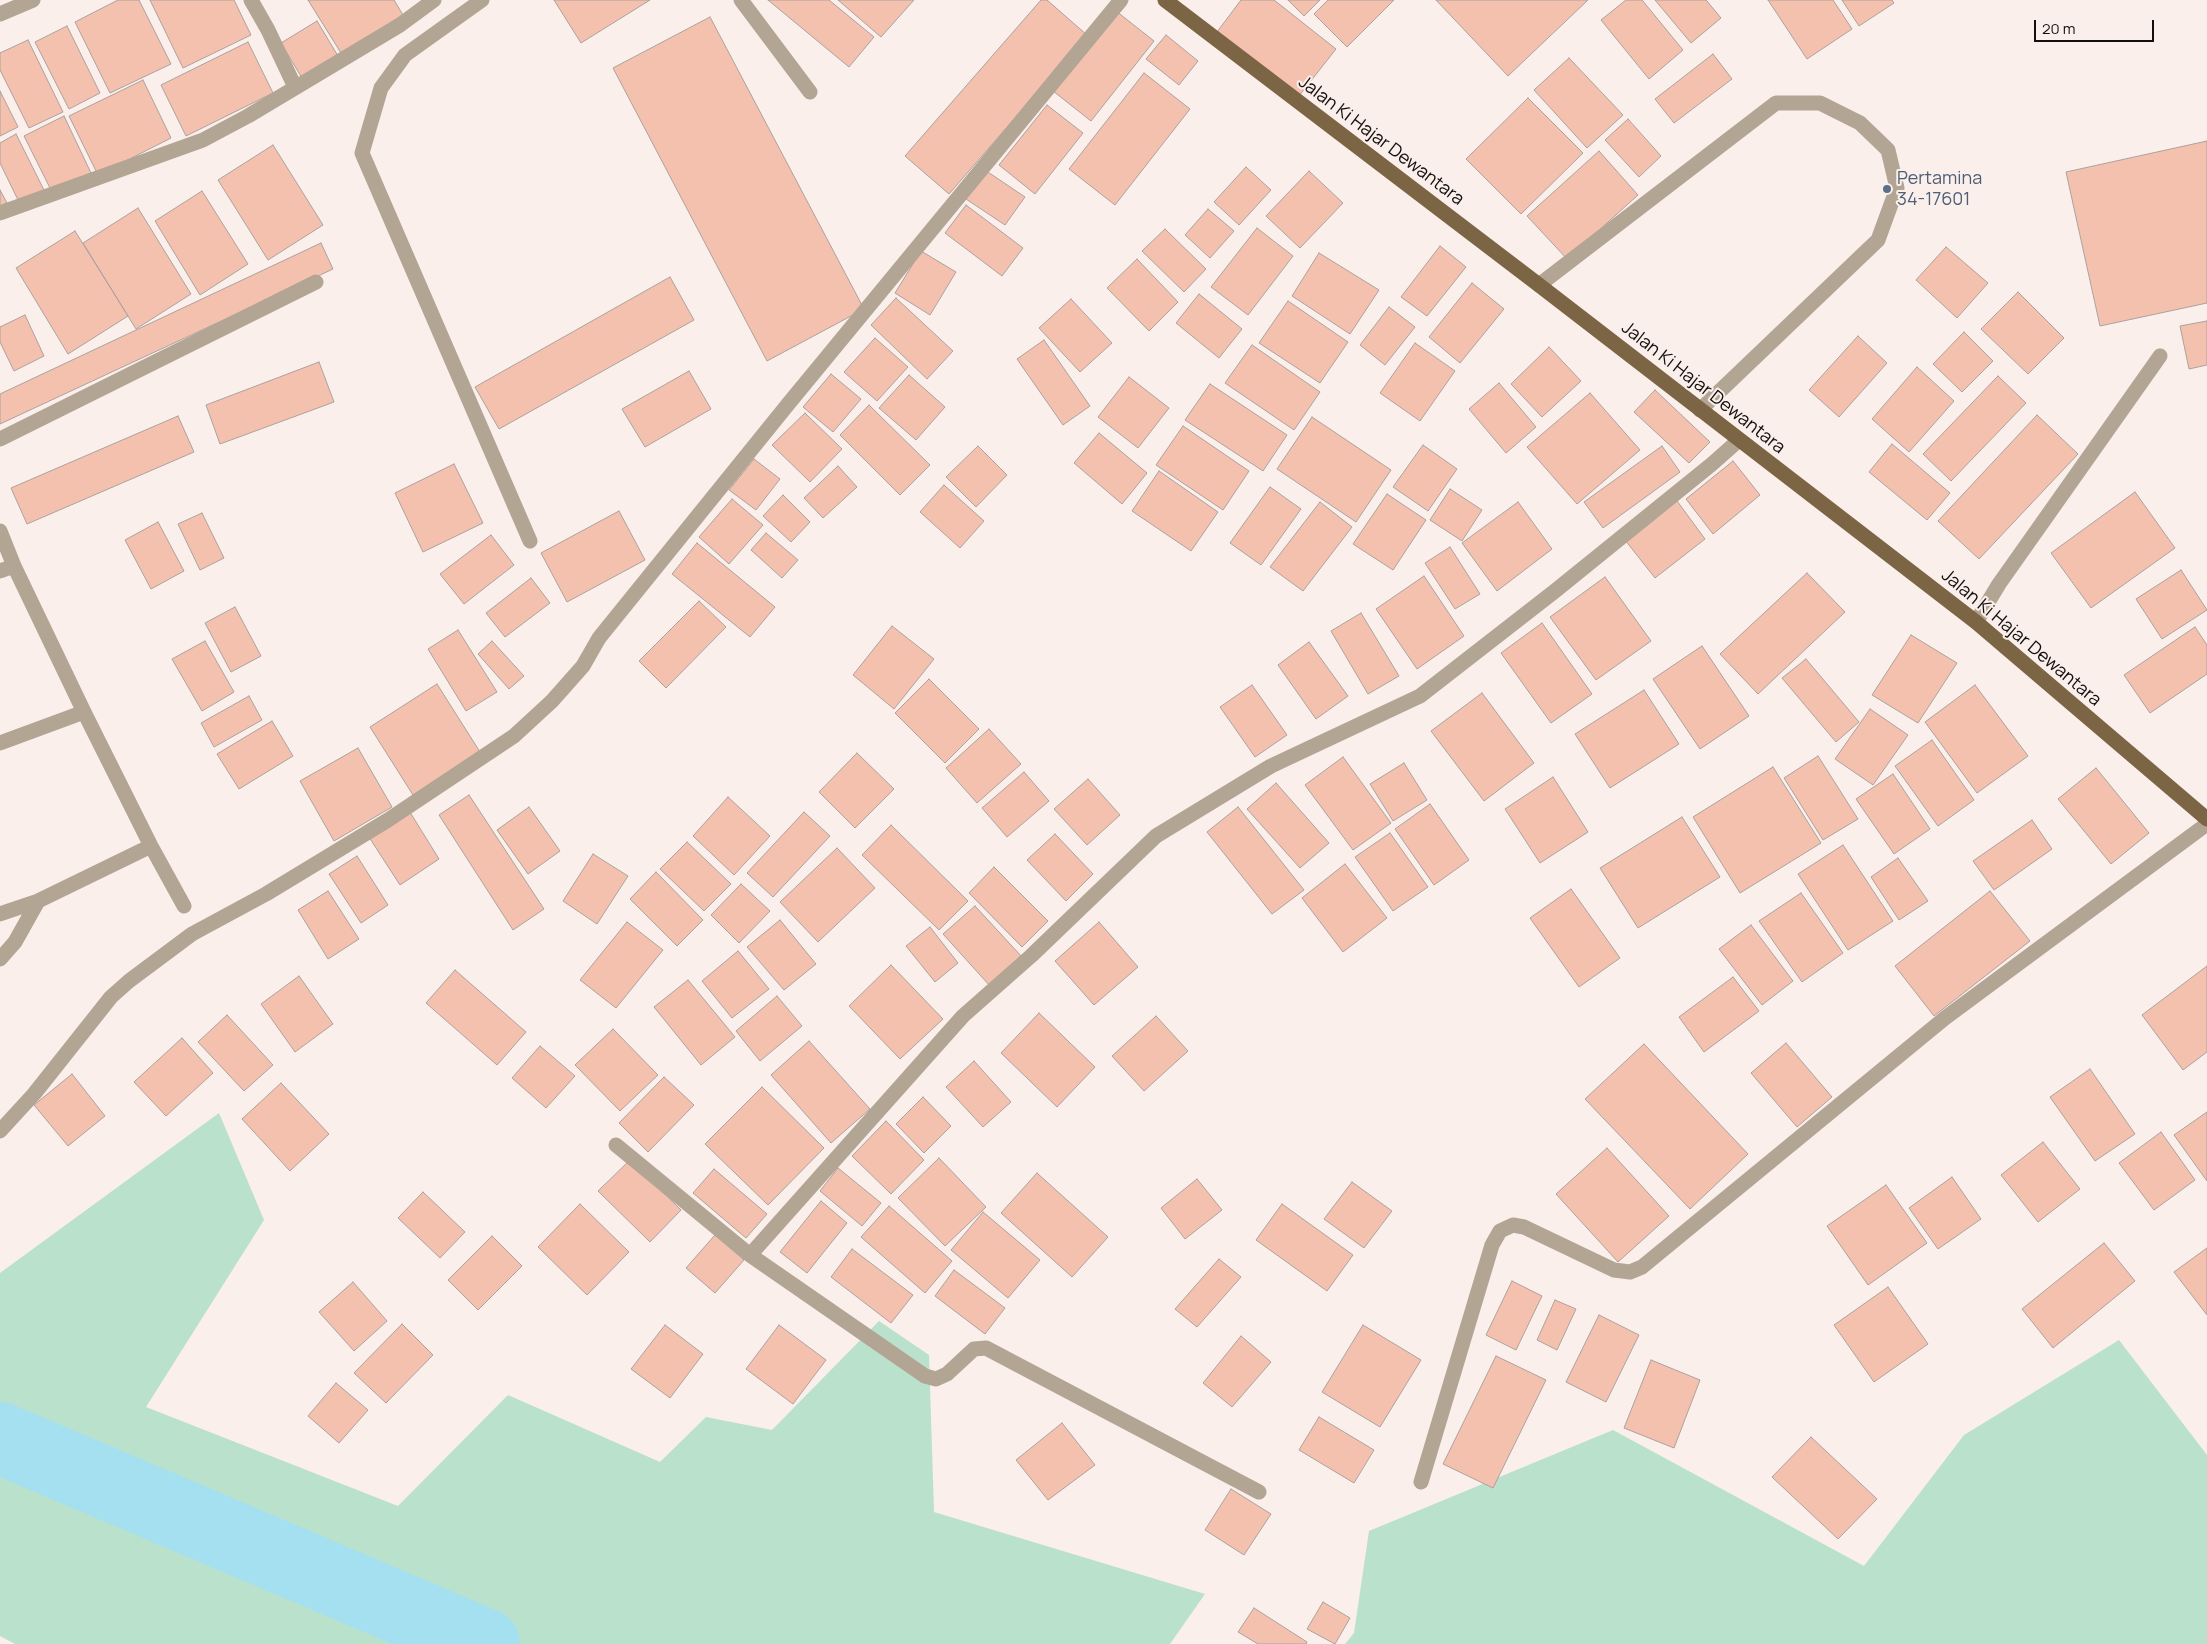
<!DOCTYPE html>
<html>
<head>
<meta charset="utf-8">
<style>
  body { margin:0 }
  #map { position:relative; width:2207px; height:1644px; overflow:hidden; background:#faefeb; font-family:Manrope,sans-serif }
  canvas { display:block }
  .scale { position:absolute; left:2034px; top:20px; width:120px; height:22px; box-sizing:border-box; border:2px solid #120f0d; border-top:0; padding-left:6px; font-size:15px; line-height:18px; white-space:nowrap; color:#120f0d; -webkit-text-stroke:4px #faefeb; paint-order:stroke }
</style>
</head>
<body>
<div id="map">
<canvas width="2207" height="1644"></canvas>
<div class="scale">20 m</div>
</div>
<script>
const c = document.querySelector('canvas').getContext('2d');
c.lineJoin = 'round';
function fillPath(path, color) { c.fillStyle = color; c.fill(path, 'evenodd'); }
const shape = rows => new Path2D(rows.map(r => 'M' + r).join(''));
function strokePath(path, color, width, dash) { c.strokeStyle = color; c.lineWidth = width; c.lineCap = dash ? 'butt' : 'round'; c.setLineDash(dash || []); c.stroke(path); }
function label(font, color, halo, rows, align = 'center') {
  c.font = font + ' Manrope,sans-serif'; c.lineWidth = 4; c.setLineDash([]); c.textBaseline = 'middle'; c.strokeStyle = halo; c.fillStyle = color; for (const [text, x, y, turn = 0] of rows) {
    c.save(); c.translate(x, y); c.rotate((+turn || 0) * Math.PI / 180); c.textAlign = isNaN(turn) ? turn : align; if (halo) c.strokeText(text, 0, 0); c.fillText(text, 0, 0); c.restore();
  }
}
const green = shape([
  [219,1113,264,1220,146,1407,398,1506,508,1395,660,1462,706,1417,772,1430,879,1321,929,1355,934,1512,1205,1594,1170,1644,15,1644,0,1636,0,1273],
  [2119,1340,2207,1455,2207,1644,1345,1644,1354,1633,1369,1531,1613,1430,1864,1566,1964,1435]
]);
const river = shape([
  [0,1438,484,1644]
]);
const building = shape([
  [118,0,139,0,171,64,110,93,75,22,118,0],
  [150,0,234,0,251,35,183,68,150,0],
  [308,0,394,0,403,15,341,53,308,0],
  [554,0,650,0,581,43,554,0],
  [768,0,829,0,874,37,849,67,768,0],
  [838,0,914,0,881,37,838,0],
  [1041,0,1047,0,1087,35,949,194,905,156,1041,0],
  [1241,0,1274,0,1336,49,1299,96,1217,32,1241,0],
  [1288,0,1320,0,1304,16,1288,0],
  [1328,0,1394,0,1347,47,1314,14,1328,0],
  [1436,0,1588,0,1508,76,1436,0],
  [1626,0,1642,0,1683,50,1649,79,1601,20,1626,0],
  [1655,0,1706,0,1721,18,1691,43,1655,0],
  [1768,0,1833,0,1852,29,1807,59,1768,0],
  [1842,0,1892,0,1894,3,1859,26,1842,0],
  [1116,11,1154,41,1091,121,1053,91,1116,11],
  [710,17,864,309,767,361,613,68,710,17],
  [317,21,338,56,302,78,281,43,317,21],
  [67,26,100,93,69,109,35,42,67,26],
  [1166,35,1198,61,1179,85,1146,59,1166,35],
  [28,40,63,112,29,128,0,70,0,53,28,40],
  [248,42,273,93,186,136,161,85,248,42],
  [1713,54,1732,79,1674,123,1655,99,1713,54],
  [1569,58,1623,115,1587,148,1534,90,1569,58],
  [1144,73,1190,109,1115,205,1069,169,1144,73],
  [143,80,171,138,98,175,69,116,143,80],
  [0,91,18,127,0,136,0,91],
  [1528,98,1583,153,1521,214,1466,159,1528,98],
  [1047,105,1083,133,1035,194,999,165,1047,105],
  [64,116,91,173,52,192,24,136,64,116],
  [1628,119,1661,156,1639,177,1605,140,1628,119],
  [16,134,44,190,19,202,0,163,0,143,16,134],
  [2207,141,2207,303,2100,326,2066,172,2207,141],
  [273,145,323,225,268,260,218,180,273,145],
  [1599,151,1638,195,1567,259,1527,216,1599,151],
  [1246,167,1271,190,1239,225,1214,202,1246,167],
  [982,168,1025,197,1005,225,963,197,982,168],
  [1309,171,1343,203,1300,248,1266,216,1309,171],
  [0,190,7,203,0,206,0,190],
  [202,191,248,264,200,295,155,221,202,191],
  [966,205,1023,248,1002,276,945,233,966,205],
  [138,208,191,294,136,329,83,243,138,208],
  [1208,209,1234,231,1210,258,1185,235,1208,209],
  [1257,228,1293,256,1248,315,1211,287,1257,228],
  [1165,229,1206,269,1184,292,1142,251,1165,229],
  [75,231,128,316,68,354,16,268,75,231],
  [321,243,333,269,0,424,0,394,321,243],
  [1440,246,1466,267,1427,316,1401,297,1440,246],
  [1946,247,1988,283,1957,318,1916,280,1946,247],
  [921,251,956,272,930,315,895,293,921,251],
  [1319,253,1379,290,1350,334,1292,296,1319,253],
  [1137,259,1178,302,1149,331,1107,288,1137,259],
  [670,277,694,320,499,429,475,387,670,277],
  [1472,283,1504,309,1460,363,1429,337,1472,283],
  [2018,292,2064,338,2028,374,1981,329,2018,292],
  [1199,294,1242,329,1219,358,1176,323,1199,294],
  [896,298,953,351,927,379,871,325,896,298],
  [1071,299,1112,343,1080,372,1039,328,1071,299],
  [1288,301,1348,342,1320,383,1259,343,1288,301],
  [1389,307,1415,327,1385,365,1360,345,1389,307],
  [25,315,44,356,14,371,0,342,0,327,25,315],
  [2207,321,2207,365,2189,369,2180,326,2207,321],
  [1964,332,1993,361,1962,392,1933,364,1964,332],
  [1858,336,1887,363,1839,417,1809,390,1858,336],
  [875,338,908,367,877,401,844,372,875,338],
  [1044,340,1090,406,1063,425,1017,359,1044,340],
  [1415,343,1455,371,1420,421,1380,393,1415,343],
  [1252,345,1320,392,1294,430,1225,383,1252,345],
  [1549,347,1581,381,1542,417,1511,384,1549,347],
  [319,362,334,402,220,444,206,405,319,362],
  [1917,367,1954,401,1909,452,1872,419,1917,367],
  [689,371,711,409,645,447,622,409,689,371],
  [831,374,861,399,833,432,803,407,831,374],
  [909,375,945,407,916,440,879,408,909,375],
  [1998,376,2026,403,1951,481,1923,454,1998,376],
  [1129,377,1169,408,1138,448,1098,417,1129,377],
  [1499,383,1536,427,1506,453,1469,409,1499,383],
  [1210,384,1287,435,1263,471,1185,420,1210,384],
  [1655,390,1710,442,1689,463,1634,412,1655,390],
  [1590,393,1640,450,1577,504,1527,447,1590,393],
  [869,405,930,465,900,495,840,435,869,405],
  [805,413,842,449,810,482,772,445,805,413],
  [2037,415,2078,454,1979,559,1938,521,2037,415],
  [178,416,194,452,27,524,11,488,178,416],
  [1312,417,1391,470,1356,522,1277,469,1312,417],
  [1183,426,1249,471,1223,510,1156,465,1183,426],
  [1099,433,1147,473,1122,504,1074,463,1099,433],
  [1892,444,1950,493,1927,520,1869,472,1892,444],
  [1423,445,1457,469,1428,511,1393,487,1423,445],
  [978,446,1007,475,976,507,946,477,978,446],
  [1662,446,1680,472,1603,528,1584,502,1662,446],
  [754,459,780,479,756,510,729,490,754,459],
  [1733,461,1760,495,1713,534,1686,499,1733,461],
  [454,464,483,523,423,552,395,493,454,464],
  [838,466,857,487,823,518,804,498,838,466],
  [1159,471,1218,512,1191,551,1132,511,1159,471],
  [944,485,984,521,960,548,920,512,944,485],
  [1270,487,1301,509,1261,565,1230,543,1270,487],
  [1450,489,1482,510,1462,541,1430,520,1450,489],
  [2135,492,2175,548,2091,608,2051,553,2135,492],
  [1387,494,1426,520,1393,570,1353,544,1387,494],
  [783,495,810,522,791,542,763,516,783,495],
  [732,499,763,525,729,564,699,537,732,499],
  [1677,501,1705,539,1655,578,1625,540,1677,501],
  [1320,502,1352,527,1303,591,1270,567,1320,502],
  [1518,502,1552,549,1497,591,1462,543,1518,502],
  [619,511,645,560,567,602,541,553,619,511],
  [202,513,224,558,200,570,178,524,202,513],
  [158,522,184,571,151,589,125,540,158,522],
  [766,533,798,560,782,578,751,550,766,533],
  [491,535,514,565,464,604,440,574,491,535],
  [697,543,775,607,750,637,672,574,697,543],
  [1450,547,1480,594,1455,609,1425,563,1450,547],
  [2181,570,2207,610,2162,639,2136,599,2181,570],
  [1807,573,1845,612,1758,694,1720,654,1807,573],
  [1424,576,1464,636,1417,669,1376,609,1424,576],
  [1605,577,1651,641,1596,680,1550,617,1605,577],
  [531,578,550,603,505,637,486,613,531,578],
  [699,601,726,627,666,688,639,661,699,601],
  [235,607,261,656,231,672,205,623,235,607],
  [1361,613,1399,676,1368,694,1331,631,1361,613],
  [1542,623,1592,694,1551,723,1501,653,1542,623],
  [892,626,934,659,894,709,853,675,892,626],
  [2195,627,2207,645,2207,674,2150,713,2124,675,2195,627],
  [458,630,497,692,466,711,428,649,458,630],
  [1911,635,1957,663,1918,723,1872,695,1911,635],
  [205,641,234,692,202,711,172,659,205,641],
  [492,641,524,676,509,689,478,654,492,641],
  [1309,642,1348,696,1316,719,1278,665,1309,642],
  [1702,646,1749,716,1700,749,1653,679,1702,646],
  [1806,659,1859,722,1836,742,1782,678,1806,659],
  [929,679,979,729,945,763,895,713,929,679],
  [437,684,480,752,413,795,370,727,437,684],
  [1252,685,1287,735,1255,757,1220,707,1252,685],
  [1975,685,2028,756,1977,793,1925,722,1975,685],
  [1644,690,1679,744,1610,788,1575,734,1644,690],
  [1482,693,1534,763,1484,801,1431,731,1482,693],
  [249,696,262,720,214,747,201,723,249,696],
  [1870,709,1908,735,1873,785,1835,759,1870,709],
  [272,721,293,756,239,789,217,754,272,721],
  [989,729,1021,764,977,803,946,768,989,729],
  [1932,740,1974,800,1938,826,1895,766,1932,740],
  [358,748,392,807,334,841,300,781,358,748],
  [857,753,894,789,855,828,819,792,857,753],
  [1818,756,1858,819,1823,840,1784,778,1818,756],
  [1343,757,1391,823,1353,850,1305,785,1343,757],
  [1404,763,1427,800,1393,821,1370,784,1404,763],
  [1773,767,1821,843,1740,893,1693,817,1773,767],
  [2096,768,2149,833,2111,864,2058,799,2096,768],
  [1024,772,1049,801,1007,837,982,808,1024,772],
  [1893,774,1930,829,1894,854,1856,799,1893,774],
  [1553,777,1588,832,1540,863,1505,809,1553,777],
  [1088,779,1120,815,1087,845,1054,809,1088,779],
  [1276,783,1329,843,1300,868,1247,809,1276,783],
  [469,795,544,909,513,930,439,815,469,795],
  [728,797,770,836,734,875,693,836,728,797],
  [1430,804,1469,860,1434,885,1395,829,1430,804],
  [529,807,560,851,528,874,497,830,529,807],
  [1238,807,1304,890,1272,914,1207,832,1238,807],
  [408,809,439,859,400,885,367,834,408,809],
  [804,812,830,836,773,897,747,873,804,812],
  [1682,817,1720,877,1638,928,1600,868,1682,817],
  [2032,820,2052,849,1994,890,1973,861,2032,820],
  [891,825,968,901,939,930,862,855,891,825],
  [1390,833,1428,887,1393,911,1355,857,1390,833],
  [1055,834,1093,874,1066,901,1027,860,1055,834],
  [687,842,731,884,704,911,660,869,687,842],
  [1843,845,1893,921,1848,950,1798,874,1843,845],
  [837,848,875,888,818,942,780,902,837,848],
  [593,854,628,876,597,924,563,901,593,854],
  [357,856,388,905,361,923,329,874,357,856],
  [1898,858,1928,901,1899,920,1871,877,1898,858],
  [1345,864,1387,918,1343,952,1302,898,1345,864],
  [994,867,1048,921,1022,947,969,893,994,867],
  [656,872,703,920,677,946,630,899,656,872],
  [741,884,770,911,739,943,711,915,741,884],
  [1571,889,1620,958,1579,987,1530,918,1571,889],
  [328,891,359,939,328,959,298,910,328,891],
  [1990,891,2030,941,1934,1016,1895,966,1990,891],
  [1801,893,1843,953,1802,982,1759,921,1801,893],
  [975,906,1022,957,990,986,943,934,975,906],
  [780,920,816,964,784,990,747,947,780,920],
  [627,922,663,950,616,1008,580,980,627,922],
  [1099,922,1138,967,1094,1005,1055,961,1099,922],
  [1751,925,1793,981,1762,1005,1719,949,1751,925],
  [930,927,958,963,935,982,906,946,930,927],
  [738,951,769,989,732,1018,702,981,738,951],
  [891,965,943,1019,900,1059,849,1006,891,965],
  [2207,966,2207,1052,2183,1070,2142,1015,2207,966],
  [455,970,526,1032,497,1065,426,1003,455,970],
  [299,976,333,1024,295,1052,261,1004,299,976],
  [1733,977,1759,1011,1704,1052,1679,1017,1733,977],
  [688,980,735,1037,701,1065,654,1007,688,980],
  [777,996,802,1026,760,1061,736,1031,777,996],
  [1039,1013,1095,1067,1057,1107,1001,1053,1039,1013],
  [227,1015,273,1065,244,1091,198,1042,227,1015],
  [1156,1016,1188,1051,1144,1091,1112,1056,1156,1016],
  [613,1029,658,1075,620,1111,575,1065,613,1029],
  [182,1038,213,1073,166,1116,134,1082,182,1038],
  [809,1041,870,1109,831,1143,771,1075,809,1041],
  [1786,1043,1832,1097,1797,1127,1751,1073,1786,1043],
  [1644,1044,1748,1154,1690,1209,1585,1099,1644,1044],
  [540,1046,575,1076,546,1108,512,1078,540,1046],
  [974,1061,1011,1102,983,1127,946,1087,974,1061],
  [2090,1069,2135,1134,2095,1161,2050,1097,2090,1069],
  [72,1074,105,1116,68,1146,34,1105,72,1074],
  [664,1077,694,1105,648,1152,619,1123,664,1077],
  [281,1083,329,1134,290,1171,242,1119,281,1083],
  [762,1087,824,1148,768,1205,705,1144,762,1087],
  [923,1097,951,1126,924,1153,896,1124,923,1097],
  [2207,1112,2207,1181,2174,1135,2207,1112],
  [886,1121,924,1160,891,1194,852,1156,886,1121],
  [2161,1132,2195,1180,2154,1210,2119,1163,2161,1132],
  [2043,1142,2080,1189,2038,1222,2001,1175,2043,1142],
  [1607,1148,1669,1216,1618,1262,1556,1194,1607,1148],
  [939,1158,986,1207,945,1246,898,1198,939,1158],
  [630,1160,681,1210,650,1242,598,1191,630,1160],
  [838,1168,881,1203,862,1226,820,1191,838,1168],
  [714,1169,767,1214,746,1238,693,1193,714,1169],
  [1037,1173,1108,1237,1072,1277,1001,1213,1037,1173],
  [1952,1177,1981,1219,1938,1249,1909,1208,1952,1177],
  [1197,1179,1222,1210,1185,1239,1161,1208,1197,1179],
  [1352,1182,1392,1211,1364,1248,1324,1219,1352,1182],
  [1886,1185,1927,1243,1868,1285,1827,1226,1886,1185],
  [423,1192,465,1232,440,1258,398,1218,423,1192],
  [821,1201,847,1223,807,1273,780,1252,821,1201],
  [580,1204,629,1252,587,1295,538,1247,580,1204],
  [1282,1204,1353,1255,1327,1291,1256,1240,1282,1204],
  [889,1206,952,1261,925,1293,861,1237,889,1206],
  [983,1212,1040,1260,1008,1298,951,1250,983,1212],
  [715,1235,744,1260,715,1293,686,1268,715,1235],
  [492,1236,522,1266,478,1310,448,1280,492,1236],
  [2104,1243,2135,1281,2053,1348,2022,1309,2104,1243],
  [2207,1248,2207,1315,2174,1272,2207,1248],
  [852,1249,913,1295,891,1323,831,1277,852,1249],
  [1219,1259,1241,1277,1197,1327,1175,1309,1219,1259],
  [954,1270,1005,1308,985,1334,935,1296,954,1270],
  [1512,1281,1542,1296,1516,1350,1486,1335,1512,1281],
  [353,1282,387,1321,354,1351,319,1312,353,1282],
  [1888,1287,1928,1344,1874,1382,1834,1325,1888,1287],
  [1555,1300,1576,1309,1557,1350,1537,1340,1555,1300],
  [1599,1315,1639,1335,1606,1402,1566,1382,1599,1315],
  [402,1324,433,1355,386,1403,354,1373,402,1324],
  [665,1325,703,1354,670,1398,631,1369,665,1325],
  [779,1325,826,1360,793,1404,746,1369,779,1325],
  [1363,1325,1421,1360,1380,1427,1322,1392,1363,1325],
  [1241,1336,1271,1362,1232,1407,1203,1383,1241,1336],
  [1496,1356,1546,1380,1493,1488,1443,1464,1496,1356],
  [1651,1360,1700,1380,1674,1448,1624,1428,1651,1360],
  [336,1383,368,1410,339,1443,308,1416,336,1383],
  [1319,1417,1374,1450,1354,1483,1299,1450,1319,1417],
  [1062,1423,1095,1465,1048,1500,1016,1460,1062,1423],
  [1811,1437,1877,1499,1838,1539,1772,1477,1811,1437],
  [1231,1489,1271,1514,1244,1555,1205,1530,1231,1489],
  [1323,1602,1350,1618,1335,1644,1307,1629,1323,1602],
  [1254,1608,1307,1642,1306,1644,1258,1644,1238,1632,1254,1608]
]);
const minor = shape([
  [251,0,268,30,295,87],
  [482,0,405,55,381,88,362,153,530,541],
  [741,0,810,92],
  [0,14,33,0],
  [0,213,203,140,248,116,400,25,434,0],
  [1539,285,1776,103,1820,103,1860,123,1888,150,1897,188,1878,240,1700,410],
  [0,439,316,282],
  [0,531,14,566,84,712,151,846,184,906],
  [0,571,14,566],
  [1976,622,1999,584,2160,356],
  [0,743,84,712],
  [0,914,38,901,151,846],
  [0,959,15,942,38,901],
  [0,1131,34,1094,111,997,129,981,192,934,266,894,388,820,514,736,552,701,583,666,599,638,789,403,1121,0],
  [616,1145,750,1255,925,1376,936,1379,947,1374,974,1349,986,1348,1259,1492],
  [750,1255,963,1016,1031,956,1156,836,1271,766,1420,696,1555,591,1712,464,1739,440],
  [1421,1482,1492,1245,1500,1231,1513,1225,1524,1227,1614,1270,1630,1272,1642,1267,1945,1018,2207,824]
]);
const major = shape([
  [1165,0,1539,285,1976,622,2207,819]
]);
const markers = [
  [1887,189,5,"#5c6f8a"]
];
const streetNames = [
  ["Jalan Ki Hajar Dewantara",1381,141,37],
  ["Jalan Ki Hajar Dewantara",1703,388,38],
  ["Jalan Ki Hajar Dewantara",2021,638,40]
];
const serviceNames = [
  ["Pertamina",1897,179],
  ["34-17601",1897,200]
];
fillPath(green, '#bae1cb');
strokePath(river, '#a5e0f1', 72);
fillPath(building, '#f5c1af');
strokePath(building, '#aba19d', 1);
strokePath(minor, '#b2a593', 15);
strokePath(major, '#7c6545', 15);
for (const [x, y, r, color] of markers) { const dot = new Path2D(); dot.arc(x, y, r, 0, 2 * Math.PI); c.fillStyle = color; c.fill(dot); strokePath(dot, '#faefeb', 2); }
label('18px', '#120f0d', '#faefeb', streetNames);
label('18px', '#4e5e75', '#faefeb', serviceNames, 'left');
</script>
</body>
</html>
